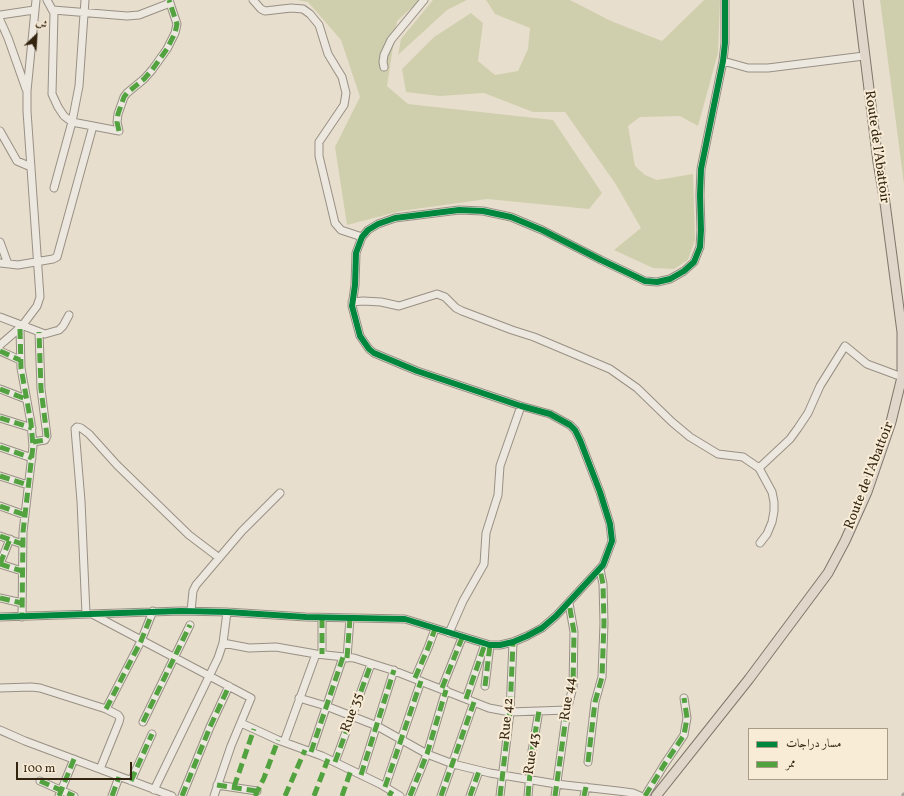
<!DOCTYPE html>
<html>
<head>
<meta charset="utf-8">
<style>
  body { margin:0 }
  #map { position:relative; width:904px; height:796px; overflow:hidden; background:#e8decd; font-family:Vollkorn,Amiri,serif }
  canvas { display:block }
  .legend { position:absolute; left:748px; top:728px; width:140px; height:52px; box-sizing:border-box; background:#f8ecd7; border:1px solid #a99c87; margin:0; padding:5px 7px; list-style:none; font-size:12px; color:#332410 }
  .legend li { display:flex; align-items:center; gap:8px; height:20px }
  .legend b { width:20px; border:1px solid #a99c87 }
  .north { position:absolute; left:16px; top:16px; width:40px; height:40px; -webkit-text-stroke:3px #f8ecd7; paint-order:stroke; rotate:25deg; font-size:11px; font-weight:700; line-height:16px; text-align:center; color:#332410 }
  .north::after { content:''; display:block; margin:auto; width:14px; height:18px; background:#332410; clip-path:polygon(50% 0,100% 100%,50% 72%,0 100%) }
  .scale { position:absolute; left:16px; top:762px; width:116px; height:18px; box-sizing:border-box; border:2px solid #332410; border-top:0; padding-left:5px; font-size:12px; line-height:14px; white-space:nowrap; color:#332410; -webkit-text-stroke:3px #f8ecd7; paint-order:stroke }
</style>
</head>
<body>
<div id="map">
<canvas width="904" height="796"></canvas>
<ul class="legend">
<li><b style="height:5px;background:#00873e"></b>مسار دراجات</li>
<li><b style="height:5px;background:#52a33f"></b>ممر</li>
</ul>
<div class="north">ش</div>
<div class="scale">100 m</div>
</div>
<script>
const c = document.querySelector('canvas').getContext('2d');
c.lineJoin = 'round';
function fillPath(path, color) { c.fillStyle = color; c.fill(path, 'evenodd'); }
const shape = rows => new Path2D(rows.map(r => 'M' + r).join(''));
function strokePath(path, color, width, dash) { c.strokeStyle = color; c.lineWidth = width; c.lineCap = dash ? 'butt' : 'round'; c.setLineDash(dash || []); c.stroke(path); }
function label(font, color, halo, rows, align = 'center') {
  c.font = font + ' Vollkorn,serif'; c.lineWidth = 4; c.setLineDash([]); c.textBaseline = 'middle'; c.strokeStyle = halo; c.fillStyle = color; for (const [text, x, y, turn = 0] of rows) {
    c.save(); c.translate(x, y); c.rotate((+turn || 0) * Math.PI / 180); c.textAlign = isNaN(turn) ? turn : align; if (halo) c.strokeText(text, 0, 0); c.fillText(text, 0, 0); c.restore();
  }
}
const green = shape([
  [297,0,420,0,397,21,387,86,408,104,553,120,602,193,589,209,487,199,401,211,347,225,335,147,360,97,341,40,308,2],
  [433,0,467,0,447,10,398,55,401,39],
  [486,0,570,0,611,21,662,41,704,0,720,0,718,53,698,126,680,116,640,117,628,126,635,166,645,175,657,180,693,174,695,240,688,260,674,269,653,268,614,250,641,228,615,183,565,112,533,112,484,93,440,96,406,92,402,69,434,37,471,13,483,23,478,61,495,75,518,71,528,49,530,28,495,14],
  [880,0,904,0,904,184]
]);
const minor = shape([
  [47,0,54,13,52,94,58,107,64,116,72,122,119,131,117,122,118,114,124,97,127,93,144,79,152,70,167,49,175,33,177,24,169,0],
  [253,0,261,9,265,11,291,8,303,9,310,14,319,25,328,54,342,77,346,93,344,105,319,142,319,156,335,223,341,230,362,237],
  [53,10,127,16,139,15,170,3],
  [0,15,34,10],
  [0,20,8,38,26,89],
  [723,61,748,68,768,68,864,56],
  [384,67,383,62,384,55,391,40,424,0],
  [0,131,17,161,31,167],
  [54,188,72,122,79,86,85,0],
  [0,242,8,264],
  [0,263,18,265,53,259,57,257,93,126],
  [352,302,363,301,381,302,399,306,437,294,445,297,456,308,462,311,512,330,534,337,610,369,637,388,672,422,690,437,718,454,743,457,759,468,772,492,774,502,774,511,772,522,767,534,760,543],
  [0,317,45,334,59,330,63,326,69,315],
  [20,329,21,368,31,423,33,446,23,532,22,617],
  [0,345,22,326,37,306,40,297,27,111,27,91,36,0],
  [0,351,20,360],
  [0,389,26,399],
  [0,418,32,428],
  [33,442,45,440,47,436,41,389,39,332],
  [0,447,32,458],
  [759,468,790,439,798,428,808,413,820,386,845,346,867,364,902,377],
  [0,476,28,485],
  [0,506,25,515],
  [0,536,22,544],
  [0,564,10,539],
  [0,564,22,571],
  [0,598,22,603],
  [191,611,193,591,196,585,242,531,280,493],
  [86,614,81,501,75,429,77,427,81,428,89,434,117,465,189,535,218,557],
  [92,614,251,698,231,746,214,796],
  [0,617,181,611,227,612,306,617,405,619,490,645,500,645,513,642,527,636,542,628,556,616,603,565,612,541,610,524,600,492,580,440,575,430,570,425,550,414,521,406,417,371,374,353,369,349,360,336,352,306,355,285,356,253,362,237,368,230,378,224,395,218,459,210,483,211,511,217,542,230,601,260,645,281,657,282,670,279,684,271,694,262,700,247,701,230,700,195,701,169,723,61,725,43,725,0],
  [322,618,322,654],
  [449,633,463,601,484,564,486,533,498,495,500,466,521,406],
  [223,643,249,648,276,647,316,654,354,658,392,670,489,708,510,712,567,710],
  [347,658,350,618],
  [415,678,428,648,435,629],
  [485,686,490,645],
  [0,688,31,687,40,688,106,709,118,715,120,718,119,722,100,769],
  [442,688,462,638],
  [299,698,326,706,377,726,427,754,453,764,490,773,556,784,618,791,633,793,640,796],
  [466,699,485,644],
  [106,709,141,641,153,611],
  [143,722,190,625],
  [241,723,278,740,322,756,380,784,400,796],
  [0,730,25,741,172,796],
  [284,742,316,654],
  [311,752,343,657],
  [335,762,371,664],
  [588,762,595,702,602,677,604,623,603,584,600,569],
  [361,775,394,670],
  [40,781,74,796],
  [131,781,152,734],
  [217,785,257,791],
  [385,787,421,681],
  [154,790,218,658,223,643,227,612],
  [59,796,74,759],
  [112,796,119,777],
  [182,796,210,727,229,686],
  [410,796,427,754,446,690],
  [441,796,474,702],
  [470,796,479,771],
  [500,796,510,712,513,642],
  [528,796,532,751,539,711],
  [555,796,567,710,573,687,574,632,569,603],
  [584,796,586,787],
  [645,796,664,765,684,735,687,718,684,698]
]);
const major = shape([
  [656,796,749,679,828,573,845,541,867,492,891,422,902,377,902,332,885,203,878,162,858,0]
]);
const rail = shape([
  [902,796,904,793]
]);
const quiet = shape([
  [119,131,117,122,118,114,124,97,127,93,144,79,152,70,167,49,175,33,177,24,169,0],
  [20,329,21,368,31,423,33,446,23,532,22,617],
  [0,351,20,360],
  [0,389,26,399],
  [0,418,32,428],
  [33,442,45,440,47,436,41,389,39,332],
  [0,447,32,458],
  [0,476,28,485],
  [0,506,25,515],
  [0,536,22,544],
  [0,564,10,539],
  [0,564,22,571],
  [0,598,22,603],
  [322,618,322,654],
  [347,658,350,618],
  [415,678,428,648,435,629],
  [485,686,490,645],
  [442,688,462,638],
  [466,699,485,644],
  [106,709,141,641,153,611],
  [143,722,190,625],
  [311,752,343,657],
  [335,762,371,664],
  [588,762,595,702,602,677,604,623,603,584,600,569],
  [361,775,394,670],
  [40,781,74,796],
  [131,781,152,734],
  [217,785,257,791],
  [234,787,254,729],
  [385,787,421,681],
  [59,796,74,759],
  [112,796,119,777],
  [182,796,210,727,229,686],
  [255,796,264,778,278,740],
  [285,796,305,750],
  [314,796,328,759],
  [342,796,351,770],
  [389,796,392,791],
  [410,796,427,754,446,690],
  [441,796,474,702],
  [470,796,479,771],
  [500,796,510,712,513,642],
  [528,796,532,751,539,711],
  [555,796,567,710,573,687,574,632,569,603],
  [584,796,586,787],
  [645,796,664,765,684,735,687,718,684,698]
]);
const cycleway = shape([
  [0,617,181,611,227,612,306,617,405,619,490,645,500,645,513,642,527,636,542,628,556,616,603,565,612,541,610,524,600,492,580,440,575,430,570,425,550,414,521,406,417,371,374,353,369,349,360,336,352,306,355,285,356,253,362,237,368,230,378,224,395,218,459,210,483,211,511,217,542,230,601,260,645,281,657,282,670,279,684,271,694,262,700,247,701,230,700,195,701,169,723,61,725,43,725,0]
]);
const streetNames = [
  ["Route de l’Abattoir",876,147,82],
  ["Route de l’Abattoir",870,476,-69],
  ["Rue 44",569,699,-82],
  ["Rue 35",353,713,-70],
  ["Rue 42",508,719,-85],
  ["Rue 43",533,754,-82]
];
fillPath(green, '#d0cfad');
strokePath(minor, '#989084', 9);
strokePath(major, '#7e776b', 11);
strokePath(minor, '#ece7df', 7);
strokePath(major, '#e0d6c9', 9);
strokePath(rail, '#a9a39b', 2.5, [7, 7]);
strokePath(quiet, '#52a33f', 5, [10, 5]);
strokePath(cycleway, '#00873e', 6);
label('14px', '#332410', '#f8ecd7', streetNames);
</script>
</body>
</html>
